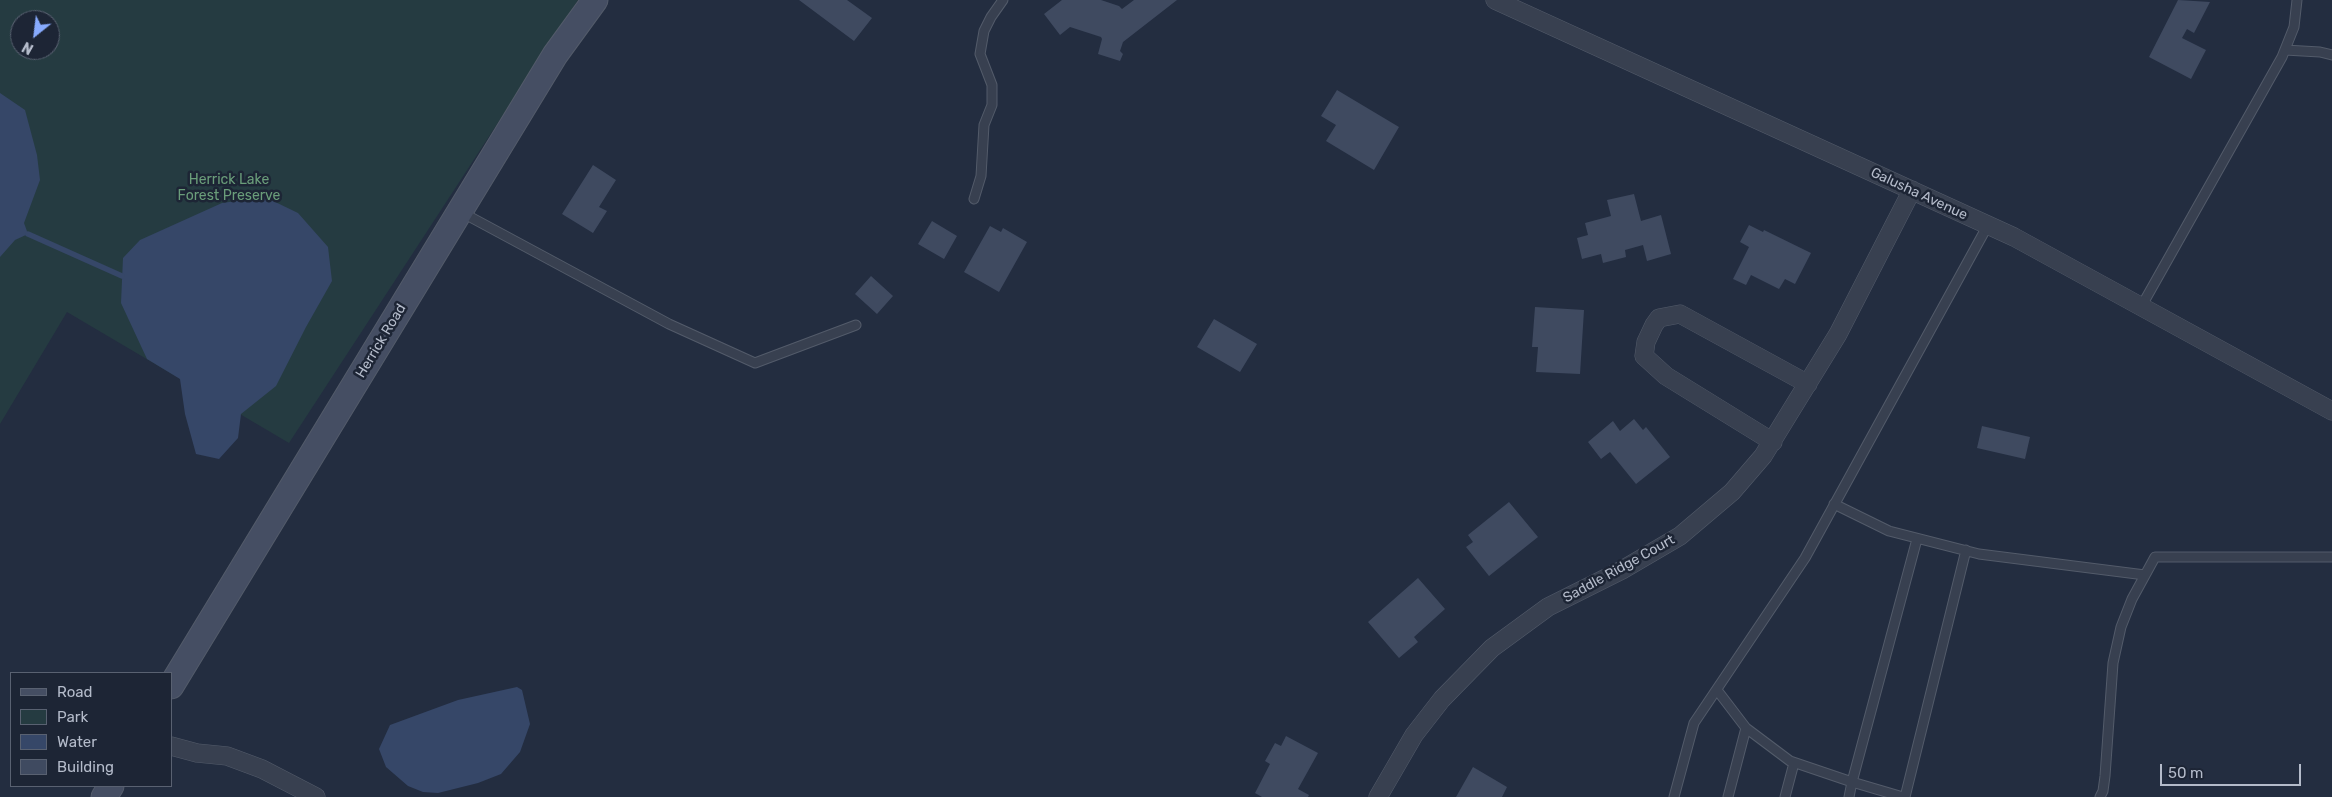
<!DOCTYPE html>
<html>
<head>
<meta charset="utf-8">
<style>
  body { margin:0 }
  #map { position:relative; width:2332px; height:797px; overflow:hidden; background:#232d40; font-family:Rubik,sans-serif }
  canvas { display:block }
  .legend { position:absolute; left:10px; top:672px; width:162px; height:115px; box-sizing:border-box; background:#1d2535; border:1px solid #596171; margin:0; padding:6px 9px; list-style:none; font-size:15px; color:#b4bbca }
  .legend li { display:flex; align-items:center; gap:10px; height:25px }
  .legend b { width:25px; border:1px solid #596171 }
  .north { position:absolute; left:10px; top:10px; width:50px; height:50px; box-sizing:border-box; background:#1d2535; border:1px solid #596171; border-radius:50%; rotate:209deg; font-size:14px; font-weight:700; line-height:20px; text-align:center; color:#b4bbca }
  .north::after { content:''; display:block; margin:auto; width:18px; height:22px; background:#87aafd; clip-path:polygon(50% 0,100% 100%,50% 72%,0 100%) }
  .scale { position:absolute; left:2160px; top:764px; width:141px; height:22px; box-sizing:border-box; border:2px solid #b4bbca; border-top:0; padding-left:6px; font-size:15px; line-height:18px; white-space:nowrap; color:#b4bbca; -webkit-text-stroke:4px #1d2535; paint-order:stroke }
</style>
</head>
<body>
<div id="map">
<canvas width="2332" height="797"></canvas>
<ul class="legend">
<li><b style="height:6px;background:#454e63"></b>Road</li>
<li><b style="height:14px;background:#253b41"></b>Park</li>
<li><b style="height:14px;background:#364768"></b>Water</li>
<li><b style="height:14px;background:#3f4a60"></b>Building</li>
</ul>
<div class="north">N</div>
<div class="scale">50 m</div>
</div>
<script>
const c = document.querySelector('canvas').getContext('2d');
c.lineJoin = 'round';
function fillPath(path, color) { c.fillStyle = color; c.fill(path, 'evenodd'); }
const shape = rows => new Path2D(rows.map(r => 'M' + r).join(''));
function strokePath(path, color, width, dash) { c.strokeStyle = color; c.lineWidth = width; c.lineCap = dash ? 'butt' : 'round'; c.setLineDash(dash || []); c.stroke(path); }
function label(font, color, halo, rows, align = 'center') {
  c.font = font + ' Rubik,sans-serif'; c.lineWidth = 5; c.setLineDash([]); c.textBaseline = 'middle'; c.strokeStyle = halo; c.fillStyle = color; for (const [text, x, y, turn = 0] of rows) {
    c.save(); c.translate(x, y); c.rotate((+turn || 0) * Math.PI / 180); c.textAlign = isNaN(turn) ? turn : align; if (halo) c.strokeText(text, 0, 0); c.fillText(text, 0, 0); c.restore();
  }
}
const green = shape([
  [0,0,578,0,289,443,67,312,0,424],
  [20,20,50,20,50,50,20,50]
]);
const water = shape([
  [0,93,25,110,37,155,40,180,24,223,28,234,15,240,0,257],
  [265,197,298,213,328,247,332,281,306,327,276,386,241,414,238,438,219,459,196,454,185,414,180,379,147,359,121,303,123,258,140,240,222,203],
  [517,687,522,690,530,724,520,752,501,774,478,783,438,793,423,792,408,786,386,767,379,749,390,725,458,700]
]);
const stream = shape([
  [28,234,122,276]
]);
const building = shape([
  [799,0,847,0,872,18,854,41],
  [1062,0,1101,0,1119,6,1122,9,1134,0,1177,0,1123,42,1120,51,1123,54,1120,61,1098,54,1102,39,1101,37,1070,27,1060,35,1044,14],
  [2178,0,2210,2,2194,33,2187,29,2182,38,2206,50,2191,79,2149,57],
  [1337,90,1399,127,1374,170,1326,141,1336,125,1321,116],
  [593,165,616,180,599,207,607,211,593,233,562,214],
  [1634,194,1641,221,1661,215,1671,254,1647,261,1643,245,1625,250,1626,257,1603,263,1601,254,1582,259,1577,238,1588,235,1585,223,1611,216,1607,200],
  [932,221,957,236,944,259,918,244],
  [1749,225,1763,232,1764,230,1811,253,1795,284,1785,279,1779,289,1751,275,1746,285,1733,279,1749,247,1740,242],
  [990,226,1001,232,1003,228,1027,242,999,292,964,272],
  [871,276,893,296,877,314,855,294],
  [1535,307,1584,310,1580,374,1536,372,1538,347,1532,347],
  [1214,319,1257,344,1240,372,1197,347],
  [1634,419,1643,430,1646,427,1670,457,1636,484,1610,452,1601,459,1588,442,1613,421,1620,431],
  [1982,426,2030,437,2025,459,1977,448],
  [1509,502,1538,537,1489,576,1466,547,1473,542,1468,535],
  [1418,578,1445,609,1414,637,1418,642,1399,658,1368,622],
  [1286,736,1318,753,1298,789,1309,795,1308,797,1262,797,1255,793,1270,764,1265,761,1275,743,1281,746],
  [1473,767,1507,787,1502,797,1456,797]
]);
const lane = shape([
  [2285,50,2320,52,2332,55],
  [974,199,981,176,984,125,992,105,992,85,980,54,984,31,991,17,1003,0],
  [461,212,669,324,755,363,856,325],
  [2141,307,2282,57,2294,27,2297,0],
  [1834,504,1889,531,1979,554,2145,575],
  [1717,690,1746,728,1790,761,1852,782,1917,539],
  [1674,797,1694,723,1805,558,1988,225],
  [1728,797,1746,728],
  [1785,797,1794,763],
  [1849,797,1852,782,1903,797],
  [1905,797,1966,550],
  [2100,797,2103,791,2105,776,2113,663,2121,627,2132,599,2155,557,2332,557]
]);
const street = shape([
  [1495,0,2014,237,2332,411],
  [1773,442,1666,376,1644,356,1646,342,1654,325,1659,318,1680,314,1808,384],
  [171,746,197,753,227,756,262,769,316,797],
  [1378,797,1414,735,1442,699,1492,648,1548,607,1622,570,1680,536,1732,492,1763,456,1838,334,1912,190]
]);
const secondary = shape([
  [171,686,555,55,595,0],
  [104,797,111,786]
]);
const parkNames = [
  ["Herrick Lake",229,180],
  ["Forest Preserve",229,196]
];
const streetNames = [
  ["Galusha Avenue",1919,194,25],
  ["Herrick Road",381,341,-59],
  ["Saddle Ridge Court",1619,569,-29]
];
fillPath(green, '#253b41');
fillPath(water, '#364768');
strokePath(stream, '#364768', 5.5);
fillPath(building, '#3f4a60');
strokePath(lane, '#535b6a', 11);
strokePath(street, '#535b6a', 19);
strokePath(secondary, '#535b6a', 27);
strokePath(lane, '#384050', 9);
strokePath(street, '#384050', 18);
strokePath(secondary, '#454e63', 25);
label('14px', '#6a9d7a', '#1d2535', parkNames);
label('14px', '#b4bbca', '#1d2535', streetNames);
</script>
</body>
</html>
